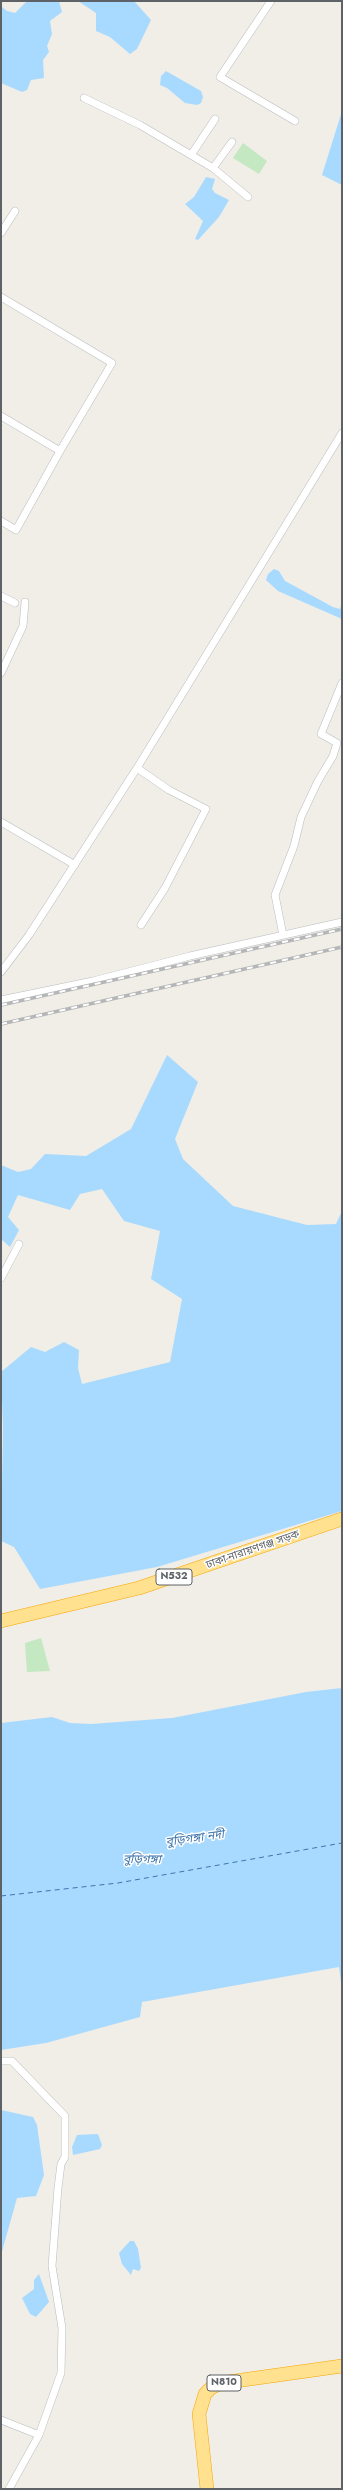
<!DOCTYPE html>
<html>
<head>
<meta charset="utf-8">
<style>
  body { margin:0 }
  #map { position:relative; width:343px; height:2490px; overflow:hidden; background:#f0eee6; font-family:Jost,sans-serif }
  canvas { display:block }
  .frame { position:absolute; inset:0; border:2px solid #5e6267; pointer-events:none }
</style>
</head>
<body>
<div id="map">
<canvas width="343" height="2490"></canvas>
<div class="frame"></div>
</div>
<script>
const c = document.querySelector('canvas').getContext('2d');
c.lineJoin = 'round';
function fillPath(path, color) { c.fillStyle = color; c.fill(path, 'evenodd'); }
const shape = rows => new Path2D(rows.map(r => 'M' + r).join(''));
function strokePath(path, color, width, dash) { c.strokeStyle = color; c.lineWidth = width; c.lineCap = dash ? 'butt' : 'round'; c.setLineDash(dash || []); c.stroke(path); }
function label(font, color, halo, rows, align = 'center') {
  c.font = font + ' Jost,"Noto Sans Bengali",sans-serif'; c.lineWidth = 3; c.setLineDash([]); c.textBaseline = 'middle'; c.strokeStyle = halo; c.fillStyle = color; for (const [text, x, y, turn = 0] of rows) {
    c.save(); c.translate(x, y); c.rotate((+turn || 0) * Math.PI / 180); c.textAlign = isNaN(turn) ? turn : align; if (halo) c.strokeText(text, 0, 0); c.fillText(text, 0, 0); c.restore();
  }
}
const green = shape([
  [243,143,267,161,259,174,233,158],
  [41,1638,50,1671,27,1672,25,1643]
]);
const water = shape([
  [1,1,2,7,7,11,15,13,27,1,59,1,62,12,50,21,52,34,47,46,49,52,43,60,44,78,31,80,27,90,22,92,1,83],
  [78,1,134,1,151,20,137,49,130,54,110,37,96,31,96,13],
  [166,71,201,91,203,97,201,103,197,105,185,103,167,88,160,85,161,76],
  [342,111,342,185,322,175],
  [206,177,215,179,212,189,215,193,229,200,219,217,198,240,195,239,203,221,185,204,194,197],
  [274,569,279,571,285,581,333,607,340,609,342,601,342,619,278,591,266,580,268,574],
  [167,1055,198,1082,175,1139,183,1159,233,1206,307,1225,336,1224,342,1211,342,1511,157,1567,40,1589,14,1547,1,1541,3,1428,1,1372,31,1347,45,1352,64,1342,79,1350,78,1368,82,1384,170,1362,182,1299,151,1279,160,1231,124,1221,102,1189,80,1194,70,1210,18,1195,8,1217,19,1230,10,1247,1,1239,1,1165,18,1172,31,1169,45,1154,86,1156,131,1129],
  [342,1688,342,1989,339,1967,142,2002,140,2017,46,2043,1,2050,1,1723,52,1717,70,1723,91,1724,172,1718,306,1692],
  [1,2110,33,2117,37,2125,44,2175,36,2196,17,2198,1,2255],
  [98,2134,102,2145,100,2149,73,2155,72,2147,77,2135],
  [130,2241,134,2241,138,2249,141,2268,139,2271,133,2269,131,2275,122,2264,119,2253],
  [39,2274,49,2302,36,2317,30,2314,22,2298,34,2289,34,2280]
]);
const ferry = shape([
  [1,1896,118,1883,342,1843]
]);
const street = shape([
  [271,1,220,77,295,121],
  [84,98,140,125,191,155,213,168,248,197],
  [191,155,215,119],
  [213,168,232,142],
  [1,233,15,211],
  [1,297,112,363,60,451,1,416],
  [1,521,16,530,60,451],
  [1,596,15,603],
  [1,673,23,626,25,602],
  [137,768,169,790,206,809,165,888,141,925],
  [1,822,75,865],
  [283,935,275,895,294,846,301,817,318,781,333,756,337,743,321,734,342,683],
  [1,972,29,935,137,768,342,433],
  [1,1000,93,981,190,956,342,922],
  [1,1278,19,1244],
  [1,2061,12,2061,65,2116,65,2157,61,2164,58,2188,52,2266,62,2328,61,2373,39,2435,9,2489],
  [1,2420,39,2435]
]);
const highway = shape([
  [1,1621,139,1588,342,1519],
  [207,2489,199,2414,205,2394,211,2388,221,2383,342,2366]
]);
const rail = shape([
  [1,1005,342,929],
  [1,1024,342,947]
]);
const shields = [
  [174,1577,36],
  [224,2383,34]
];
const shieldNames = [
  ["N532",174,1577],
  ["N810",224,2383]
];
const streetNames = [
  ["ঢাকা-নারায়ণগঞ্জ সড়ক",253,1550,-19]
];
const waterNames = [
  ["বুড়িগঙ্গা নদী",195,1839,-8],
  ["বুড়িগঙ্গা",142,1860]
];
fillPath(green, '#c3e8c2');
fillPath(water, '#a8daff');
strokePath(ferry, '#3d75ad', 1, [5, 4]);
strokePath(street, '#b9bcc0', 8);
strokePath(highway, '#f7a600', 14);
strokePath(street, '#fff', 7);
strokePath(highway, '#ffe18f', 13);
strokePath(rail, '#b5b6b7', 3.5);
strokePath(rail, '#fff', 2, [6]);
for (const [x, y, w] of shields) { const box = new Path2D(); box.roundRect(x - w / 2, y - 8, w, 16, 3); c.fillStyle = '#fff'; c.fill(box); strokePath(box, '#5e6267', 1); }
label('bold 10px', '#5e6267', null, shieldNames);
label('11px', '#5e6267', '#fff', streetNames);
label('italic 12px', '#3d75ad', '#fff', waterNames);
</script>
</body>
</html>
